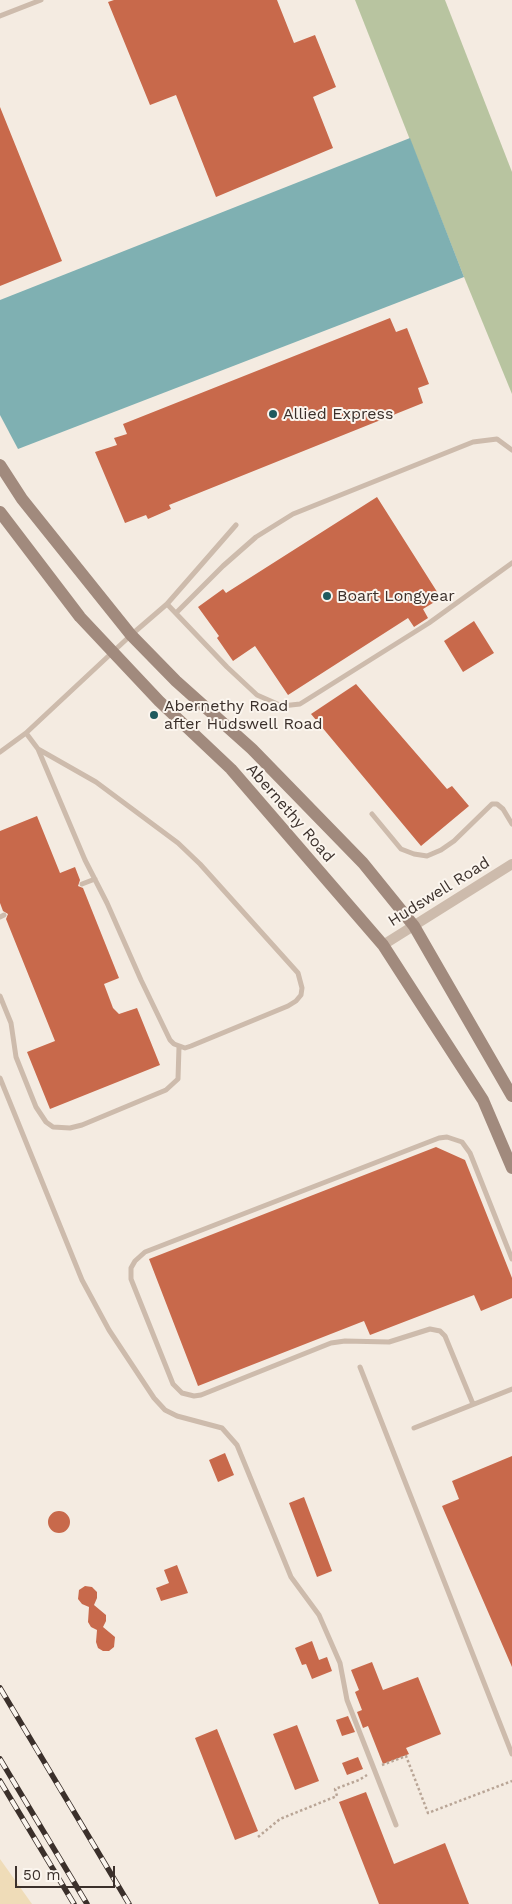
<!DOCTYPE html>
<html>
<head>
<meta charset="utf-8">
<style>
  body { margin:0 }
  #map { position:relative; width:512px; height:1904px; overflow:hidden; background:#f4ebe1; font-family:"Work Sans",sans-serif }
  canvas { display:block }
  .scale { position:absolute; left:15px; top:1866px; width:100px; height:22px; box-sizing:border-box; border:2px solid #3b302b; border-top:0; padding-left:6px; font-size:15px; line-height:18px; white-space:nowrap; color:#3b302b; -webkit-text-stroke:4px #fbf5ee; paint-order:stroke }
</style>
</head>
<body>
<div id="map">
<canvas width="512" height="1904"></canvas>
<div class="scale">50 m</div>
</div>
<script>
const c = document.querySelector('canvas').getContext('2d');
c.lineJoin = 'round';
function fillPath(path, color) { c.fillStyle = color; c.fill(path, 'evenodd'); }
const shape = rows => new Path2D(rows.map(r => 'M' + r).join(''));
function strokePath(path, color, width, dash) { c.strokeStyle = color; c.lineWidth = width; c.lineCap = dash ? 'butt' : 'round'; c.setLineDash(dash || []); c.stroke(path); }
function label(font, color, halo, rows, align = 'center') {
  c.font = font + ' "Work Sans",sans-serif'; c.lineWidth = 4; c.setLineDash([]); c.textBaseline = 'middle'; c.strokeStyle = halo; c.fillStyle = color; for (const [text, x, y, turn = 0] of rows) {
    c.save(); c.translate(x, y); c.rotate((+turn || 0) * Math.PI / 180); c.textAlign = isNaN(turn) ? turn : align; if (halo) c.strokeText(text, 0, 0); c.fillText(text, 0, 0); c.restore();
  }
}
const green = shape([
  [355,0,445,0,512,172,512,394,464,277]
]);
const sand = shape([
  [0,1859,32,1904,0,1904]
]);
const water = shape([
  [410,138,464,277,18,449,0,415,0,300]
]);
const building = shape([
  [114,0,277,0,294,43,315,35,336,87,313,97,333,148,216,197,176,95,150,105,108,2],
  [0,107,62,261,0,286],
  [390,318,396,332,407,328,429,384,418,388,423,403,169,505,171,509,148,519,146,515,125,523,95,452,117,445,114,438,127,434,123,424],
  [377,497,441,598,423,609,428,618,414,627,408,618,288,695,255,646,233,661,217,638,219,636,198,607,223,589,226,593],
  [474,621,494,653,463,672,444,641],
  [356,684,447,789,452,786,469,806,421,846,311,714],
  [37,816,60,873,75,867,80,880,78,886,83,888,119,978,104,984,113,1008,119,1014,137,1008,160,1065,50,1109,27,1052,55,1041,6,919,8,914,3,911,0,903,0,831],
  [436,1147,465,1160,512,1278,512,1298,481,1311,474,1295,370,1335,364,1321,198,1386,149,1259],
  [225,1453,234,1475,218,1482,209,1460],
  [512,1456,512,1667,442,1506,459,1499,452,1481],
  [304,1497,332,1571,317,1577,289,1503],
  '48 1522a11 11 0 1 1 22 0a11 11 0 1 1-22 0Z',
  [177,1565,188,1593,161,1601,156,1588,169,1583,164,1570],
  [85,1586,92,1587,97,1592,97,1598,94,1605,106,1615,106,1621,103,1627,115,1637,114,1647,109,1651,103,1651,98,1648,96,1642,97,1630,91,1627,88,1622,89,1607,82,1604,78,1599,79,1590],
  [312,1641,319,1660,327,1657,332,1671,312,1679,306,1664,302,1665,295,1648],
  [372,1662,383,1690,418,1677,441,1734,406,1748,409,1754,383,1764,368,1726,363,1728,357,1712,362,1710,355,1692,359,1690,351,1670],
  [348,1716,355,1732,342,1736,336,1720],
  [297,1725,319,1781,295,1790,273,1734],
  [217,1729,258,1831,235,1840,195,1738],
  [358,1757,363,1769,347,1775,342,1763],
  [366,1792,394,1864,445,1843,469,1904,379,1904,339,1802]
]);
const path = shape([
  [382,1765,406,1756,428,1813,512,1781],
  [258,1837,280,1819,337,1796,335,1789,359,1780,367,1775]
]);
const lane = shape([
  [0,16,41,0],
  [167,604,227,667,257,695,282,706,300,704,429,623,512,563],
  [176,613,223,566,256,537,293,514,473,442,497,439,512,450],
  [26,733,38,749,85,860,107,903,141,980,170,1040,174,1044,185,1048,191,1046,288,1006,296,1001,301,995,302,988,298,973,200,864,178,843,96,782,38,749],
  [0,752,26,733,131,635,167,604,236,525],
  [372,814,401,849,414,854,427,856,441,850,454,841,492,804,497,804,503,809,512,824],
  [82,884,95,879],
  [0,917,4,915],
  [0,996,11,1023,16,1057,36,1107,46,1122,53,1127,70,1128,82,1125,166,1090,178,1079,179,1047],
  [0,1078,82,1280,109,1330,154,1398,165,1410,177,1416,222,1428,237,1445,291,1577,319,1615,340,1663,347,1700,396,1825],
  [360,1367,512,1754],
  [473,1404,445,1336,440,1331,430,1329,389,1342,345,1341,331,1343,201,1395,194,1396,182,1393,173,1384,131,1279,131,1268,135,1261,145,1252,439,1138,447,1137,462,1142,470,1153,512,1259],
  [414,1428,512,1389]
]);
const street = shape([
  [383,945,512,864]
]);
const secondary = shape([
  [0,465,22,499,131,635,176,681,252,749,363,863,414,926,512,1096],
  [0,512,80,617,159,701,231,769,383,945,483,1100,512,1168]
]);
const rail = shape([
  [0,1688,129,1904],
  [0,1759,87,1904],
  [0,1781,74,1904]
]);
const markers = [
  [273,414,5,"#1f5a5e"],
  [327,596,5,"#1f5a5e"],
  [154,715,5,"#1f5a5e"]
];
const poiNames = [
  ["Allied Express",283,414],
  ["Boart Longyear",337,596],
  ["Abernethy Road",164,706],
  ["after Hudswell Road",164,724]
];
const streetNames = [
  ["Abernethy Road",290,813,49],
  ["Hudswell Road",439,892,-32]
];
fillPath(green, '#b8c4a0');
fillPath(sand, '#efdcb8');
fillPath(water, '#7fb0b2');
fillPath(building, '#c8694b');
strokePath(path, '#b9a596', 2.5, [2.5, 2.5]);
strokePath(lane, '#cdbbac', 5);
strokePath(street, '#cdbbac', 10);
strokePath(secondary, '#a18a7d', 12);
strokePath(rail, '#3b302b', 5.5);
strokePath(rail, '#fbf5ee', 4, [11]);
for (const [x, y, r, color] of markers) { const dot = new Path2D(); dot.arc(x, y, r, 0, 2 * Math.PI); c.fillStyle = color; c.fill(dot); strokePath(dot, '#fbf5ee', 2); }
label('16px', '#3b302b', '#fbf5ee', poiNames, 'left');
label('16px', '#3b302b', '#fbf5ee', streetNames);
</script>
</body>
</html>
